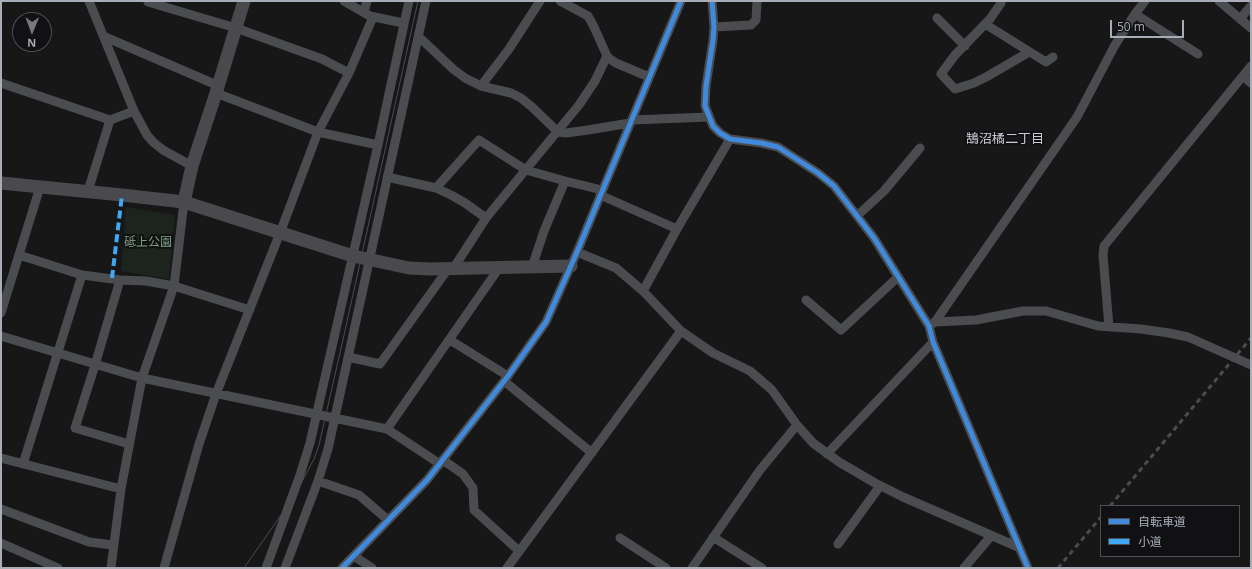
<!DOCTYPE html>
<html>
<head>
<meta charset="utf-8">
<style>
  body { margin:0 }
  #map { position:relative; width:1252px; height:569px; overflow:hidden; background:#171717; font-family:"Open Sans","Noto Sans JP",sans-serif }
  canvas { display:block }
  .frame { position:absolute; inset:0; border:2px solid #a8adb8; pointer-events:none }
  .legend { position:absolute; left:1100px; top:505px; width:140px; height:52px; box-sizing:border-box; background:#111113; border:1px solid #4d4f55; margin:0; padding:5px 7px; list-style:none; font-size:12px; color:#a8adb8 }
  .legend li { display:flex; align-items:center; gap:8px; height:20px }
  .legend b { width:20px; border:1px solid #4d4f55 }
  .north { position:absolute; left:12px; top:12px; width:40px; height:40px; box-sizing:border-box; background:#111113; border:1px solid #4d4f55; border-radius:50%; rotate:181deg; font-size:11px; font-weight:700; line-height:16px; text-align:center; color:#a8adb8 }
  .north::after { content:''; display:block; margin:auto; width:14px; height:18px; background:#757880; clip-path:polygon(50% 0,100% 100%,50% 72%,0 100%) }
  .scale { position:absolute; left:1110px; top:20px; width:74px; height:18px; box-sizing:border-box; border:2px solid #a8adb8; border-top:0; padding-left:5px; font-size:12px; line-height:14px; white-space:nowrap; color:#a8adb8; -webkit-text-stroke:3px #111113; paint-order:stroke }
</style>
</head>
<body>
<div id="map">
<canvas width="1252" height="569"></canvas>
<div class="frame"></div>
<ul class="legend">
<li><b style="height:5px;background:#408adc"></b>自転車道</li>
<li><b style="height:5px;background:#3fa9f5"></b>小道</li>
</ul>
<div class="north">N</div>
<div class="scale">50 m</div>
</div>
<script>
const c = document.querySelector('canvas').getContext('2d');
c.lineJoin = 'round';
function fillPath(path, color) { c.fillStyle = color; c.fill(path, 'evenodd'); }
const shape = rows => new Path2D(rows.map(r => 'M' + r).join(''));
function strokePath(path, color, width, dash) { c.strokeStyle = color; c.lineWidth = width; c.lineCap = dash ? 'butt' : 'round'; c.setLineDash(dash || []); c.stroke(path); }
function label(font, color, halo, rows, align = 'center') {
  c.font = font + ' "Open Sans","Noto Sans JP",sans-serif'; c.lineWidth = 4; c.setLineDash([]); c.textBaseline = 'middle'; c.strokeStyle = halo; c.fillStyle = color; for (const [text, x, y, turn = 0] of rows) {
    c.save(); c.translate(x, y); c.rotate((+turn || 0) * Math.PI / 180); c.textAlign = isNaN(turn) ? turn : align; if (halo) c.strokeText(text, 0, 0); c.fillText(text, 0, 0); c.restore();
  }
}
const green = shape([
  [126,207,175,215,169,279,121,271]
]);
const street = shape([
  [89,1,134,111,147,135,153,142,163,150,192,166],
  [148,1,148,2,236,28,322,59,349,73],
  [344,1,370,16,403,23],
  [560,1,588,16,594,27,607,56,610,59,616,63,649,77],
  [712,1,714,27,713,40,706,86,705,106,713,126,720,133,730,139,761,143,778,147,818,173,834,186,874,238,929,326,933,342,952,387,1028,568],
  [1000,1,1001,3,990,19,955,55,941,74,955,89,974,83,988,76,1029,52],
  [1219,1,1251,28],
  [364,12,367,1],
  [1135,14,1198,54],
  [937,18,965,46],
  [1240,19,1251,6],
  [985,24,1046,62,1053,57],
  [714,27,751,25,756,20,757,1],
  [103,36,219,86],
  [418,36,453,69,465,78,481,86,511,93,521,98,532,107,558,132,566,133,588,130,630,123],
  [1243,76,1251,83],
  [1,83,110,120,134,111],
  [481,86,509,49,540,1],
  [216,93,318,132,378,145],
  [632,120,709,117],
  [387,177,436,188,451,195,465,203,486,218],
  [436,188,479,140,526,170,565,181,602,190],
  [88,191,110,120],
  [600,195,677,229],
  [857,216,884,191,920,148],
  [577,252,616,268,643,291,681,331,713,353,750,371,772,390,797,425,813,443,839,462,875,483,903,497,1018,547],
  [19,255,82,275,120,280,146,281,174,286,250,310],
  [532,267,544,231,565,181],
  [453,269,486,218,579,105,595,81,607,56],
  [120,280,95,365,75,428,129,444],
  [643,291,677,229,730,139],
  [806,300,841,330,898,277],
  [1,313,40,187],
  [935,322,976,320,1023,311,1046,311,1098,326,1141,329,1169,333,1188,337,1251,365],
  [929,326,935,322,1077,117,1115,45,1135,14,1145,1],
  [1109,327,1103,255,1104,246,1251,66],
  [1,336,142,378,387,429,440,464],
  [450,340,508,376],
  [348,357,380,364,448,269],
  [504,381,592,453],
  [387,429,499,268],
  [827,454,933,342],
  [1,458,121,489],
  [443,460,463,474,473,488,474,510,519,551],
  [23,464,82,275],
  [318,481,359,495,388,520],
  [1,509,89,542,113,545],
  [713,537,762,568],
  [620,538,666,568],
  [1,543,58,568],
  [838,544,880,486],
  [354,556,372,568],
  [111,568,121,489,142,378,174,286,184,202],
  [164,568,199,444,216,394,280,233,318,132,349,73,373,17],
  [266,568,300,475,310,443,378,145,409,1],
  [285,568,318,481,328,449,426,1],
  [342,568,427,480,508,376,546,322,577,252,681,1],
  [507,568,681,331],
  [692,568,760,470,797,425],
  [964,568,991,536]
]);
const secondary = shape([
  [1,183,122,195,184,202,353,256,409,268,430,269,571,266],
  [184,202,192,166,216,93,244,1]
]);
const tram = shape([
  [244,568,295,495,314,459,319,445,342,344,418,1]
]);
const rail = shape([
  [1110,506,1251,338],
  [1058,568,1101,517]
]);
const quiet = shape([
  [112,278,122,195]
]);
const cycleway = shape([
  [712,1,714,27,713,40,706,86,705,106,713,126,720,133,730,139,761,143,778,147,818,173,834,186,874,238,929,326,933,342,952,387,1028,568],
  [342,568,427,480,508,376,546,322,577,252,681,1]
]);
const parkNames = [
  ["砥上公園",148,243]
];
const neighbourhoodNames = [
  ["鵠沼橘二丁目",1005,139]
];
fillPath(green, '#1d241e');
strokePath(street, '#4b4c50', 9);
strokePath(secondary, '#4a4a4e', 13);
strokePath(tram, '#4b4c4f', 1);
strokePath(rail, '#4b4c4f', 3, [5, 4]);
strokePath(quiet, '#3fa9f5', 4, [8, 4]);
strokePath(cycleway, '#408adc', 5);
label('12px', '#7fa381', '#111113', parkNames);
label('13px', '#c9ccd4', '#111113', neighbourhoodNames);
</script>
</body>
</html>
